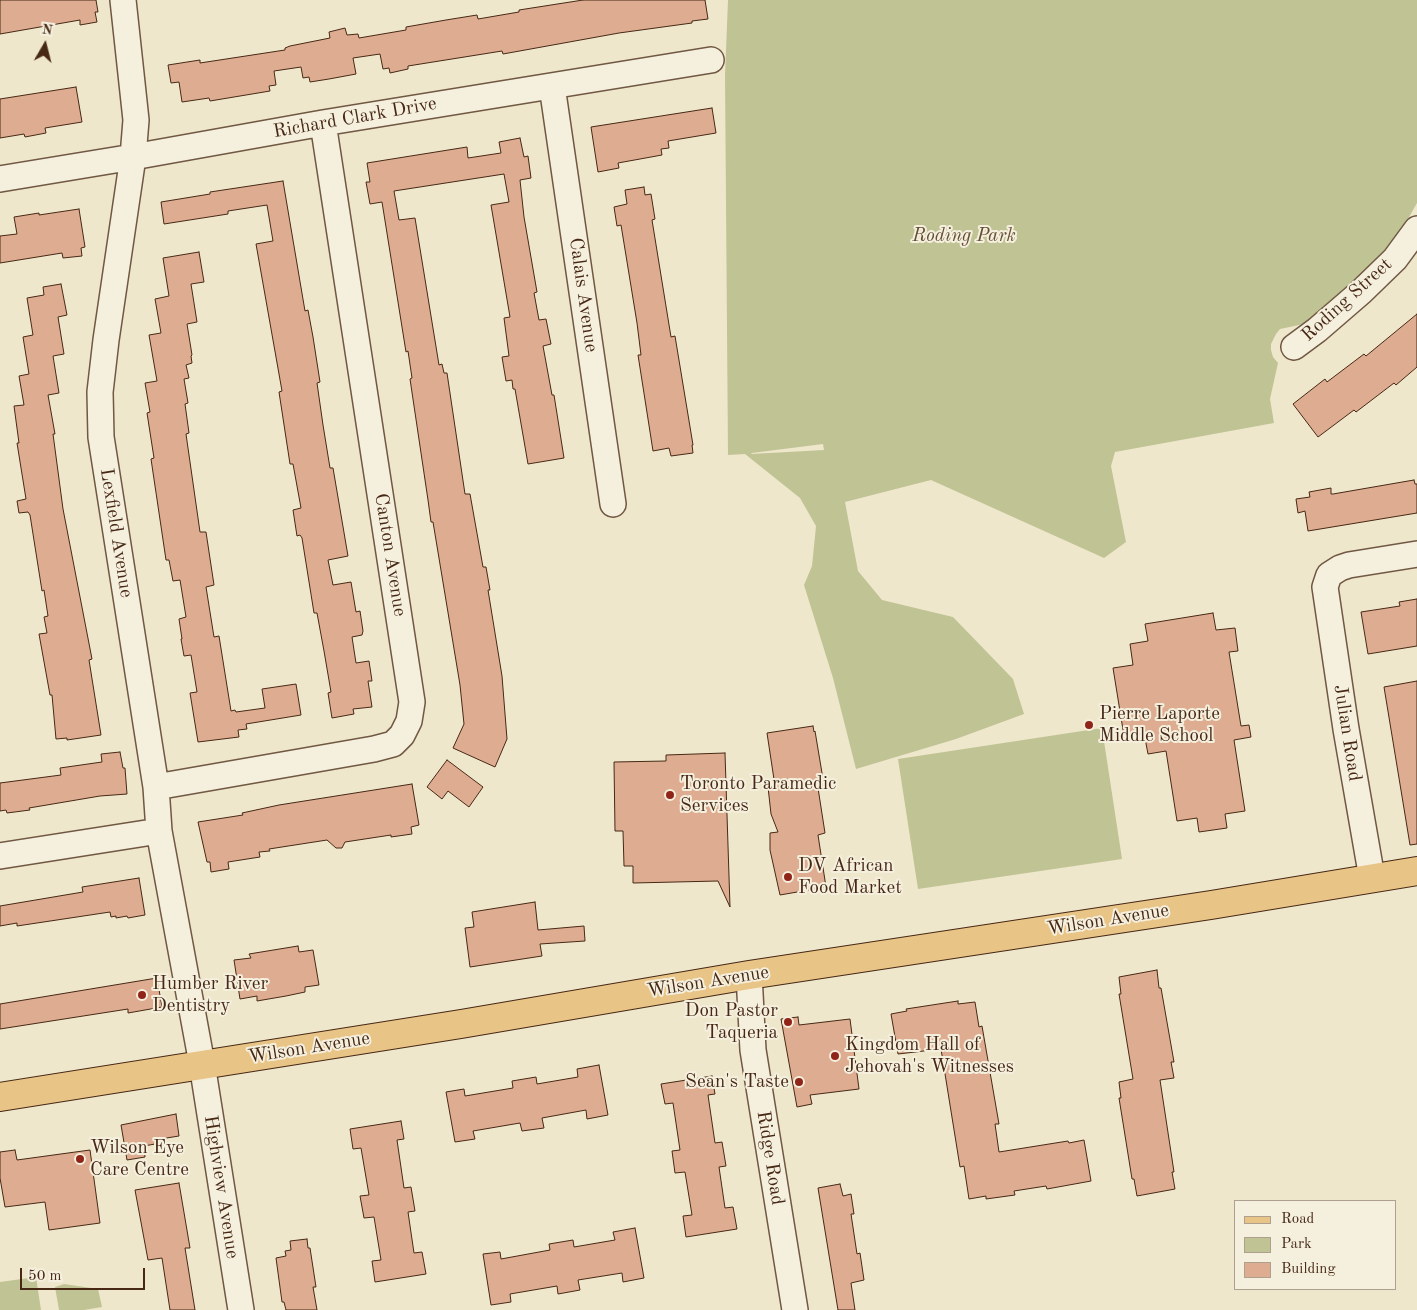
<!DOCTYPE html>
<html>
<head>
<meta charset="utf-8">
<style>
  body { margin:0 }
  #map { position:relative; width:1417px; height:1310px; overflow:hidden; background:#efe7cc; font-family:"Old Standard TT",serif }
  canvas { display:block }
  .legend { position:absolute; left:1234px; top:1200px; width:162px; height:90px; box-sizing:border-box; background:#f5efde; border:1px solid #af9f8e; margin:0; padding:6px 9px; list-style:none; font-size:15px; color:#462815 }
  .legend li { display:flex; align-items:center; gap:10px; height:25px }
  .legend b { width:25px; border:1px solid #af9f8e }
  .north { position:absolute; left:20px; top:20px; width:50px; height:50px; -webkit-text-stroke:4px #f5efde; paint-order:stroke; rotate:8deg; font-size:14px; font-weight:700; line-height:20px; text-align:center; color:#462815 }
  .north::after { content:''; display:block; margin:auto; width:18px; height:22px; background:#462815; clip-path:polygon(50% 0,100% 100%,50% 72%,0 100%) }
  .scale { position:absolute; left:20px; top:1268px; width:125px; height:22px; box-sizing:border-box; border:2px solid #462815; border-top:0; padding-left:6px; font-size:15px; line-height:18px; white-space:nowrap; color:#462815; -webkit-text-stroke:4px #f5efde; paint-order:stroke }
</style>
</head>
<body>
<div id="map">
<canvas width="1417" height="1310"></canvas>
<ul class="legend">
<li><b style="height:6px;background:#e8c486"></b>Road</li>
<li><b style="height:14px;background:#c0c393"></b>Park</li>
<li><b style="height:14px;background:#dead91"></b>Building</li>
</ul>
<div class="north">N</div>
<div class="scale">50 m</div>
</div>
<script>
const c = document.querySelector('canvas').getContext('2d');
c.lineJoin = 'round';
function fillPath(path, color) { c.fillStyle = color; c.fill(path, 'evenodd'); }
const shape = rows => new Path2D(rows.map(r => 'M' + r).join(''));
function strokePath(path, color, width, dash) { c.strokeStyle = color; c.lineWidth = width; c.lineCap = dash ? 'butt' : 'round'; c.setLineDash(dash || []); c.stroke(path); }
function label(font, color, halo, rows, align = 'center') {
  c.font = font + ' "Old Standard TT",serif'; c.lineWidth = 4; c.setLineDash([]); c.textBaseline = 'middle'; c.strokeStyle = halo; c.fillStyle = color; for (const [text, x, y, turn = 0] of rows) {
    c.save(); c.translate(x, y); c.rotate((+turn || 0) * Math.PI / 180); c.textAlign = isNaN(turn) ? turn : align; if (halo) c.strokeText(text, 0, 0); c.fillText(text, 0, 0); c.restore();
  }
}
const green = shape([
  [728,0,1417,0,1417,203,1397,238,1381,258,1347,292,1304,324,1280,329,1276,334,1271,344,1271,350,1273,357,1278,363,1270,399,1274,423,1115,452,1111,466,1126,542,1104,558,931,480,845,502,858,571,882,600,953,617,1013,679,1024,714,956,739,856,769,833,678,804,585,812,566,816,526,800,498,745,454,728,455,725,76],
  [823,444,824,450,751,454,752,453],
  [1102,728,1122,859,918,889,898,759],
  [36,1277,41,1310,0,1310,0,1282],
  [64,1284,98,1289,102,1307,84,1310,59,1310,55,1287]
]);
const building = shape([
  [0,0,96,0,98,12,95,12,97,22,80,25,80,20,0,34,0,0],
  [583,0,705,0,708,19,692,21,692,23,619,33,503,54,502,51,408,66,408,69,390,73,389,68,383,69,380,54,353,58,356,74,329,79,310,82,309,77,303,78,301,67,274,71,276,85,269,86,270,91,210,101,209,98,182,102,179,82,171,83,168,65,200,60,200,63,285,50,285,48,290,46,330,38,329,32,345,28,347,35,358,34,359,38,406,30,406,27,446,20,477,15,478,19,519,12,519,10,583,0],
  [76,87,82,122,45,128,46,133,25,137,24,134,0,138,0,99,76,87],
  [712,108,716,133,668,141,669,148,661,149,662,155,618,163,619,168,598,172,591,127,712,108],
  [520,138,524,157,528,156,531,178,520,180,524,217,537,292,534,293,539,320,546,319,551,344,543,346,552,395,554,395,564,458,528,464,515,389,513,389,512,380,506,381,502,357,509,356,504,318,510,317,491,205,509,202,504,174,394,191,399,220,415,218,439,365,442,364,444,373,447,373,465,494,470,494,483,567,486,567,490,590,488,590,502,676,507,739,495,767,453,748,464,724,460,685,433,522,431,522,428,500,410,379,412,378,408,351,406,352,382,202,370,204,366,182,370,182,367,163,467,147,468,158,501,153,499,142,520,138],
  [283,181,305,311,308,310,313,337,320,382,317,383,323,425,330,468,333,468,348,556,328,560,333,585,351,582,356,612,360,611,363,631,362,635,352,637,356,663,369,661,372,681,368,681,372,707,353,709,354,714,332,718,328,693,331,692,324,651,317,613,314,613,302,538,300,535,297,536,293,510,301,508,293,464,290,464,279,392,282,391,256,244,273,241,267,205,228,211,228,214,164,224,161,202,210,194,210,192,283,181],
  [644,187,645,195,651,194,655,219,652,220,671,337,675,336,693,445,692,445,693,453,671,456,669,448,653,451,638,355,641,355,637,323,621,225,617,226,614,207,627,204,625,190,644,187],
  [79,209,85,247,81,248,82,256,63,258,62,253,0,263,0,236,17,234,14,217,39,213,39,215,79,209],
  [199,252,204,282,191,284,197,322,187,324,192,355,191,356,192,363,186,365,189,378,184,379,188,403,185,404,189,433,186,434,200,532,206,532,214,585,206,587,214,637,219,636,231,711,235,710,236,712,265,708,262,689,296,684,301,715,246,724,247,729,238,730,239,737,198,742,190,693,197,692,191,655,184,656,181,639,182,639,179,619,186,617,180,580,173,581,169,560,166,560,151,459,154,458,147,413,150,412,145,383,157,381,149,335,161,333,155,299,169,296,163,258,199,252],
  [61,284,67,315,58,317,64,354,53,356,59,393,48,395,55,434,53,434,63,509,92,659,89,660,101,735,67,740,67,738,56,739,52,695,50,695,39,634,47,633,44,617,48,616,44,590,42,591,30,515,28,512,19,513,17,501,26,499,17,443,19,443,14,406,24,405,19,376,29,374,23,337,33,335,27,298,44,295,43,287,61,284],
  [1417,314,1417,367,1396,385,1394,383,1356,412,1354,410,1318,437,1293,404,1325,379,1327,382,1364,354,1366,356,1417,314],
  [1414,480,1415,484,1417,484,1417,513,1308,531,1305,511,1298,513,1296,499,1310,497,1309,492,1331,488,1331,494,1333,494,1414,480],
  [1417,599,1417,646,1368,654,1361,612,1400,606,1399,602,1417,599],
  [1213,613,1216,630,1235,628,1238,651,1229,652,1241,726,1249,725,1251,737,1234,740,1245,811,1225,814,1227,828,1199,832,1197,818,1177,821,1166,751,1148,754,1144,733,1124,736,1113,668,1133,665,1130,644,1148,641,1145,624,1213,613],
  [1417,681,1417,844,1410,845,1384,687,1417,681],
  [813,726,814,732,815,731,823,779,821,779,823,787,818,788,825,833,818,835,826,887,780,895,770,850,770,833,778,832,771,814,768,787,775,786,767,733,813,726],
  [120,752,123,768,125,768,127,794,100,796,29,808,30,810,7,813,6,810,0,811,0,783,61,775,60,768,102,762,101,754,120,752],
  [725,753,730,907,718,881,633,883,633,866,624,866,623,831,615,831,614,762,666,761,666,755,725,753],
  [447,760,483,787,469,807,448,791,442,799,427,787,447,760],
  [412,784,419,825,411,827,412,834,391,837,391,835,345,842,342,848,336,848,327,840,269,849,270,851,259,852,260,857,228,862,229,869,211,872,210,862,207,862,198,822,243,815,242,813,279,805,412,784],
  [139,878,145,915,128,918,127,916,116,918,116,916,111,917,110,912,17,926,17,923,0,926,0,906,83,892,82,887,139,878],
  [535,902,538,930,584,926,585,941,540,944,542,956,470,967,465,928,474,927,472,912,535,902],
  [298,946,299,952,313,950,319,985,305,987,305,992,286,996,257,1001,257,996,240,999,234,960,251,958,249,954,298,946],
  [1157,970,1159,988,1161,988,1174,1062,1171,1062,1174,1078,1160,1080,1174,1172,1172,1172,1175,1189,1137,1196,1134,1179,1132,1179,1119,1098,1121,1098,1119,1082,1133,1079,1119,994,1121,994,1119,977,1157,970],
  [157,978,162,1007,128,1013,128,1009,0,1029,0,1004,157,978],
  [958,1001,958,1004,975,1002,979,1027,982,1026,999,1124,995,1124,999,1152,1068,1141,1069,1143,1084,1140,1091,1181,1047,1189,1046,1186,1014,1191,1015,1195,986,1199,986,1196,969,1199,964,1166,960,1167,941,1049,898,1054,891,1014,907,1011,906,1009,958,1001],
  [798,1017,799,1025,850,1019,859,1089,810,1095,812,1104,797,1107,781,1019,798,1017],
  [599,1065,608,1115,587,1119,586,1110,542,1118,544,1128,522,1131,520,1123,473,1131,475,1139,455,1142,446,1092,464,1089,465,1096,513,1088,512,1081,536,1077,537,1084,578,1077,577,1069,599,1065],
  [712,1076,715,1094,708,1095,715,1143,722,1142,726,1166,719,1167,725,1208,733,1207,737,1229,686,1237,683,1216,692,1215,685,1172,675,1173,672,1151,680,1150,673,1103,665,1104,661,1084,712,1076],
  [176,1114,179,1136,154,1140,155,1144,144,1146,145,1157,127,1160,121,1125,176,1114],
  [401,1121,404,1139,397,1140,404,1188,411,1187,415,1211,408,1212,414,1253,422,1252,426,1274,375,1282,372,1261,381,1260,374,1217,364,1218,360,1196,369,1195,361,1148,353,1149,350,1129,401,1121],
  [15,1150,17,1160,90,1150,100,1223,49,1230,45,1202,5,1207,0,1178,0,1152,15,1150],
  [179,1183,190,1248,185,1248,195,1310,170,1310,162,1258,148,1260,135,1190,179,1183],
  [840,1184,843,1196,851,1194,854,1214,851,1214,857,1254,860,1253,864,1280,851,1283,855,1310,838,1310,818,1188,840,1184],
  [635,1228,644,1278,623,1282,622,1273,578,1280,580,1290,558,1294,557,1286,510,1294,511,1302,491,1305,483,1254,500,1252,501,1259,550,1250,549,1244,573,1240,574,1247,615,1240,613,1232,635,1228],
  [307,1239,308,1248,310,1248,316,1287,313,1287,317,1310,286,1310,284,1302,282,1302,276,1258,286,1256,285,1251,291,1250,290,1241,307,1239]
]);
const minor = shape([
  [123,0,136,120,133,157,106,340,100,392,101,437,156,787,159,831,202,1064,241,1310],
  [552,86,613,504],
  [0,179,133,157,323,123,711,60],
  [1294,347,1317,330,1361,292,1395,259,1417,229],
  [156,787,374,749,393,744,402,735,409,721,412,702,323,123],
  [0,856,159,831],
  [1372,878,1346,729,1325,587,1329,575,1340,568,1349,565,1417,554],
  [749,975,753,1050,795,1310]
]);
const major = shape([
  [0,1097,461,1024,749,975,1211,905,1417,871]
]);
const markers = [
  [1089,725,5,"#8f2418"],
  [670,795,5,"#8f2418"],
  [788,877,5,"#8f2418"],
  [142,995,5,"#8f2418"],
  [788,1022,5,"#8f2418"],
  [835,1056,5,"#8f2418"],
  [799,1082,5,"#8f2418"],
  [80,1159,5,"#8f2418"]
];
const streetNames = [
  ["Richard Clark Drive",355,118,-10],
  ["Calais Avenue",583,295,82],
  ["Roding Street",1347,300,-42],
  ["Lexfield Avenue",116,533,81],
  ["Canton Avenue",390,555,81],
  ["Julian Road",1347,733,81],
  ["Wilson Avenue",1108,920,-9],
  ["Wilson Avenue",708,982,-9],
  ["Wilson Avenue",309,1048,-9],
  ["Ridge Road",770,1158,81],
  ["Highview Avenue",221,1187,81]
];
const parkNames = [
  ["Roding Park",964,236]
];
const poiNames = [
  ["Pierre Laporte",1099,714],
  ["Middle School",1099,736],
  ["Toronto Paramedic",680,784],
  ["Services",680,806],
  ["DV African",798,866],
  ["Food Market",798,888],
  ["Humber River",152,984],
  ["Dentistry",152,1006],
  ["Don Pastor",778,1011,"right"],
  ["Taqueria",778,1033,"right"],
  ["Kingdom Hall of",845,1045],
  ["Jehovah's Witnesses",845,1067],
  ["Sean's Taste",789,1082,"right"],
  ["Wilson Eye",90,1148],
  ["Care Centre",90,1170]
];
fillPath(green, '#c0c393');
fillPath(building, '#dead91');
strokePath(building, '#462815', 1);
strokePath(minor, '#705843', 28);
strokePath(major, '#462815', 30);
strokePath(minor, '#f5efde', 25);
strokePath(major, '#e8c486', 28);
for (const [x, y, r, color] of markers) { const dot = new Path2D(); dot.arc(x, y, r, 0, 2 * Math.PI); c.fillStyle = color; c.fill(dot); strokePath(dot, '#f5efde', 2); }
label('19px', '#462815', '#f5efde', streetNames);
label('italic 19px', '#644f34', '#f5efde', parkNames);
label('19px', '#462815', '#f5efde', poiNames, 'left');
</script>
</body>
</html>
